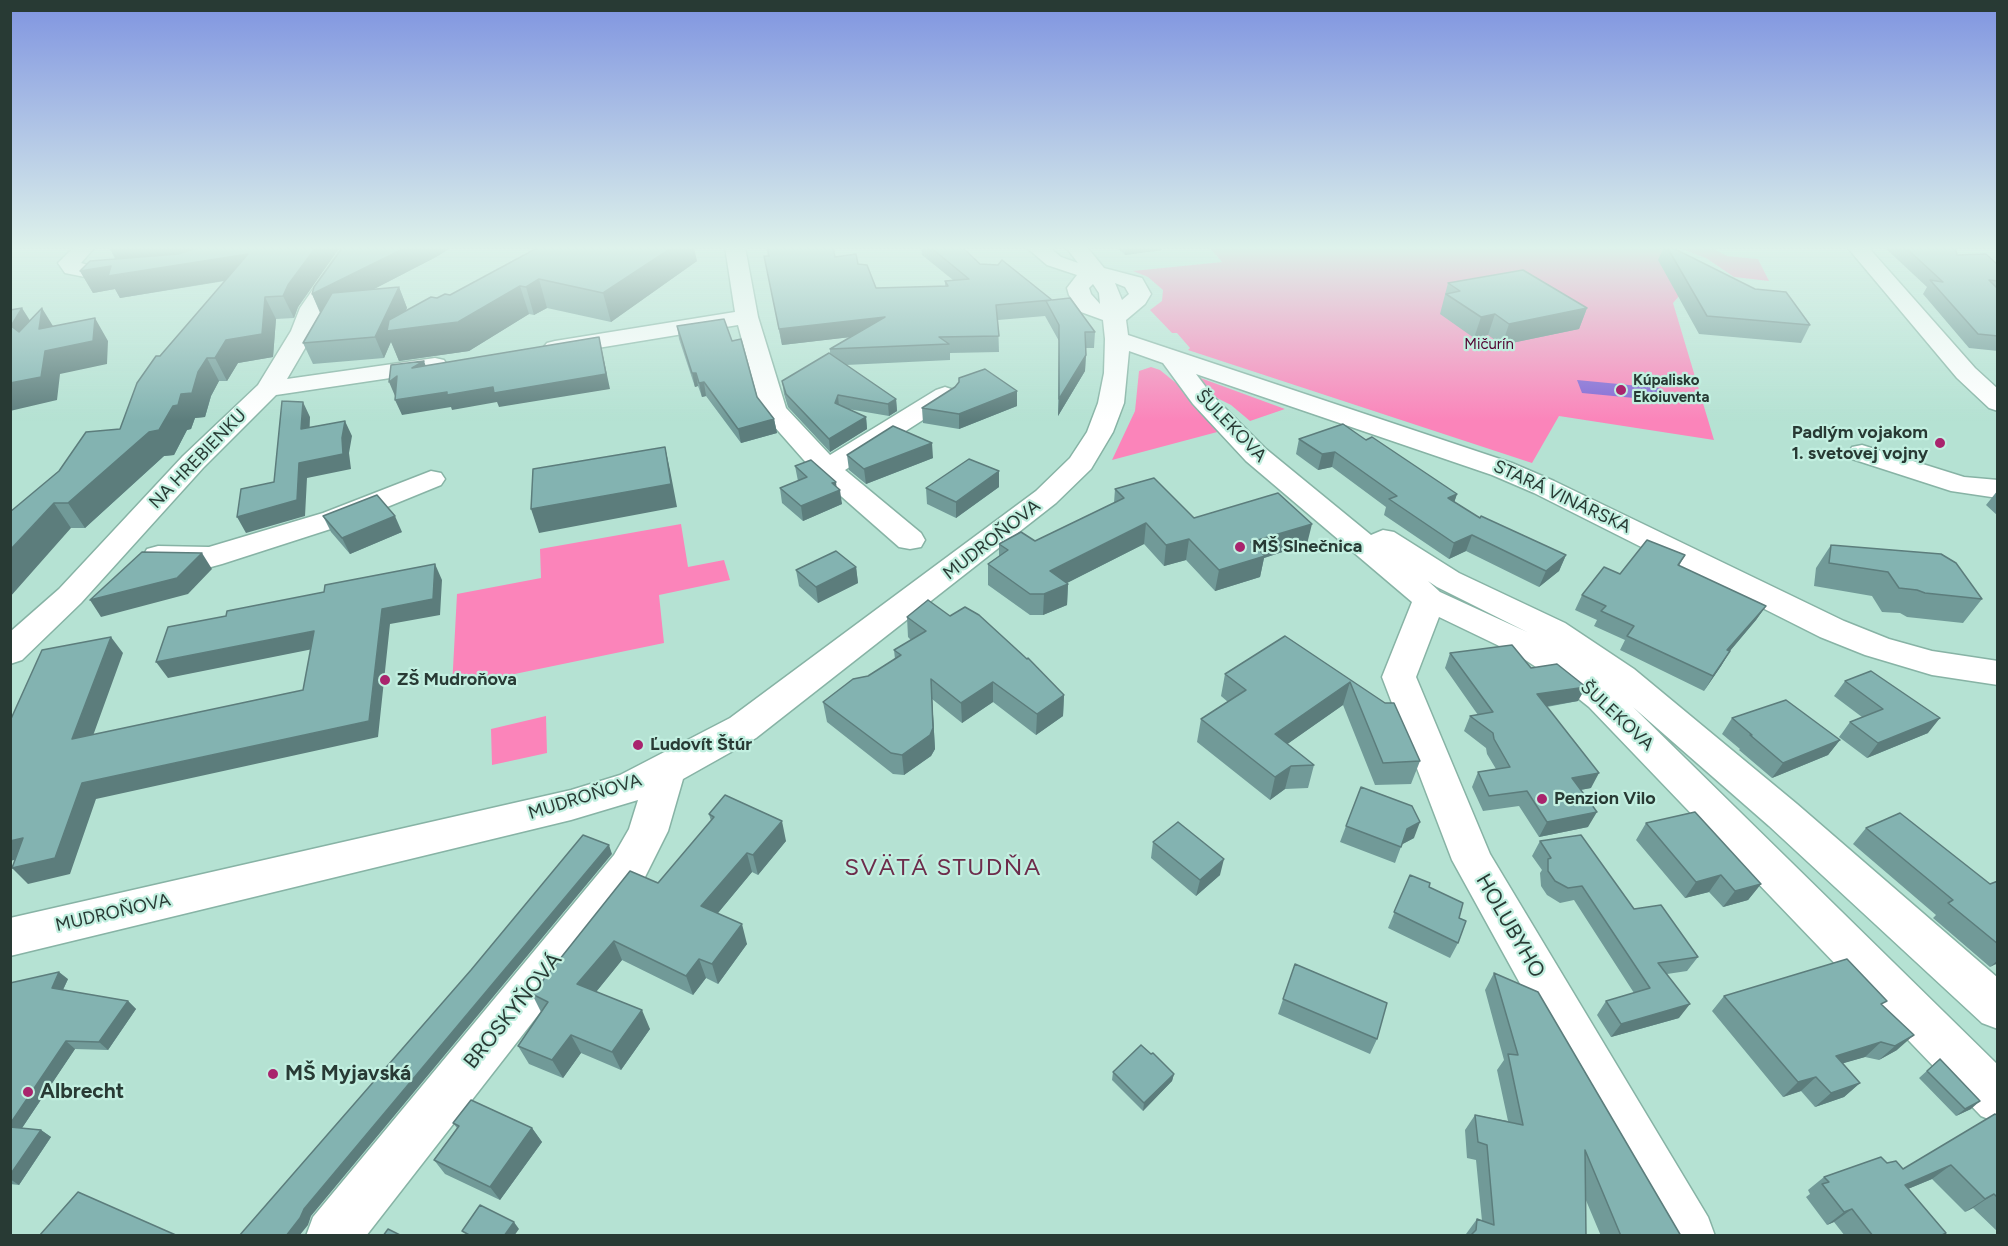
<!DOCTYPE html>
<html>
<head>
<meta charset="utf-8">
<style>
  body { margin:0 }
  #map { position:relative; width:2008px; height:1246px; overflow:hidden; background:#b5e2d3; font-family:Figtree,sans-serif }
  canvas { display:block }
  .frame { position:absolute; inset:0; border:12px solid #283a34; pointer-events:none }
</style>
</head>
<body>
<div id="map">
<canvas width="2008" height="1246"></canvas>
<div class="frame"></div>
</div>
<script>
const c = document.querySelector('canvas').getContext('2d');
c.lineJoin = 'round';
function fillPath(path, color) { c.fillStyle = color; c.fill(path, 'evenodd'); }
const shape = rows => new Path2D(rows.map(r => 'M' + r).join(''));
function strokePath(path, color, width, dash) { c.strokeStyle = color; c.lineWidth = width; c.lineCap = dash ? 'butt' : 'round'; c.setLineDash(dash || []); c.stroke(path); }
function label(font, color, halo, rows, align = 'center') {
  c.font = font + ' Figtree,sans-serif'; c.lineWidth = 4.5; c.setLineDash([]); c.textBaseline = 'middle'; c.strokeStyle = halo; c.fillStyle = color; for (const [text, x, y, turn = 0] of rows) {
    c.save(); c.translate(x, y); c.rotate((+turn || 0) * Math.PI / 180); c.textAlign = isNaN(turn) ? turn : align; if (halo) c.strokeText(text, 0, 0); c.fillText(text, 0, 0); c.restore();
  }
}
const green = shape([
  [1209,247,1656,247,1711,276,1693,280,1673,303,1714,440,1559,416,1532,463,1188,350,1190,348,1177,333,1172,333,1150,310,1162,301,1163,290,1148,277,1133,271,1222,262],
  [1676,247,1710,247,1727,256,1758,259,1769,281,1734,277,1706,258],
  [1151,367,1160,370,1198,401,1221,431,1112,460,1135,411,1139,371],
  [1195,376,1285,409,1250,421,1231,405,1217,398],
  [681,524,688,567,724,560,730,580,659,595,664,643,452,687,457,594,541,578,540,549],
  [546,716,547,753,492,765,491,729]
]);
const water = shape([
  [1577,380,1660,388,1666,401,1582,393]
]);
const minor = shape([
  [74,247,95,247,81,263,95,267,125,267,133,268,136,273,133,278,125,279,95,279,65,273,58,263,74,247],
  [346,247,369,247,354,260,322,308,315,331,287,379,435,358,444,360,447,365,444,370,276,395,203,468,81,603,22,660,10,664,10,632,59,589,183,456,258,385,291,331,300,308,339,252,346,247],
  [725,247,745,247,758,317,786,408,830,455,936,390,945,387,954,390,958,395,954,400,845,470,921,533,925,540,921,547,910,549,899,547,817,475,765,416,761,410,738,325,555,355,547,353,543,348,547,343,555,341,735,312,725,247],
  [1026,247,1049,247,1061,257,1078,263,1066,247,1087,247,1104,268,1142,278,1151,294,1145,304,1126,320,1128,335,1512,463,1554,481,1844,621,1889,639,1932,651,1998,661,1998,685,1932,675,1865,655,1820,637,1534,493,1492,475,1196,374,1211,394,1266,449,1371,535,1383,530,1394,532,1459,573,1565,623,1634,669,1797,804,1998,978,1998,1029,1982,1023,1769,826,1633,707,1998,1065,1998,1123,1981,1116,1589,707,1554,679,1518,655,1439,617,1416,677,1490,854,1708,1217,1715,1236,1659,1236,1452,860,1382,677,1412,602,1246,461,1193,404,1163,363,1129,351,1124,403,1113,432,1091,469,1056,503,756,738,683,779,668,831,644,879,366,1236,306,1236,313,1217,614,855,629,829,638,800,571,820,10,956,10,918,571,790,620,775,730,718,1036,491,1070,458,1087,432,1098,403,1104,373,1105,339,1103,320,1081,312,1069,295,1067,288,1077,275,1047,265,1026,247],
  [1115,283,1125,287,1129,294,1122,300,1115,283],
  [1093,284,1099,293,1100,304,1091,294,1089,288,1093,284],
  [1428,581,1437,587,1527,632,1440,592,1428,581],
  [1847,247,1868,247,1975,368,1998,389,1998,411,1989,408,1957,378,1847,247],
  [1862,445,1964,477,1998,480,1998,498,1951,491,1852,459,1848,453,1852,447,1862,445],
  [431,471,441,473,445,479,441,485,343,525,222,564,211,567,158,566,147,563,143,556,147,549,158,546,209,547,323,513,431,471]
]);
const wall = shape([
  [109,247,452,247,436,257,374,289,399,287,407,308,405,311,437,298,450,295,539,247,697,261,611,322,547,308,534,315,529,314,469,351,399,361,391,341,384,358,313,364,303,343,320,313,312,294,342,247,338,250,298,307,294,318,276,319,273,357,238,363,227,381,219,381,211,396,205,417,195,418,191,429,187,430,174,455,164,456,85,528,71,528,10,512,120,429,160,356,225,281,120,298,115,289,93,293,80,271,115,259],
  [766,247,833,247,835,257,858,264,876,288,945,286,945,281,953,280,922,255,921,247,962,247,980,264,1052,300,1095,332,1094,348,1086,348,1085,371,1058,416,1059,341,1045,316,998,320,999,352,950,353,950,360,846,365,896,399,897,411,889,416,848,409,866,417,867,429,830,452,788,407,784,394,782,381,830,354,830,349,850,337,782,345,767,271,764,256,768,256],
  [1116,247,1162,247,1162,250,1125,255],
  [1664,247,1671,247,1810,325,1801,343,1699,334,1658,260],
  [1884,247,1955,247,1957,255,1998,265,1998,351,1969,348,1923,294,1927,287],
  [1448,283,1587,308,1579,329,1502,345,1488,335,1474,338,1440,314],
  [677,326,732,341,757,397,774,419,777,433,741,443,706,396,702,397,698,386,695,387,679,339],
  [1017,391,1017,406,959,429,923,423,922,408],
  [1299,439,1366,440,1457,494,1454,502,1480,518,1566,555,1559,571,1539,587,1466,551,1449,559,1384,515,1386,507,1332,467,1318,470,1296,454],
  [847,455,933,458,866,484,849,470],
  [795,466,836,487,842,504,803,521,782,503,780,488,798,481],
  [999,471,999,487,956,518,927,504,926,488],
  [1115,489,1194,518,1307,544,1264,558,1260,577,1215,591,1186,560,1164,566,1144,544,1067,583,1068,584,1067,605,1043,615,1030,615,988,585,988,564,999,556,999,544,1035,541,1114,503],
  [1998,490,1998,516,1986,505],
  [323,516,402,532,350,554,331,532],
  [1831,545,1982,599,1963,623,1907,617,1900,613,1882,612,1872,596,1814,586,1816,568],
  [1685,555,1679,566,1766,606,1756,620,1730,651,1721,666,1704,691,1620,650,1625,640,1594,626,1597,620,1575,610,1582,595,1620,574],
  [856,567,858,583,818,603,799,586,796,570],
  [950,616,1064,695,1063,716,1036,735,993,702,962,723,932,699,935,749,931,756,904,775,893,774,827,722,823,702,868,676,895,659,894,650,911,640,908,637,907,617],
  [1285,636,1385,703,1420,761,1411,784,1375,785,1343,705,1287,744,1314,765,1308,788,1285,789,1270,800,1197,742,1201,719,1228,702,1221,696,1225,674],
  [1450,653,1531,668,1578,701,1547,707,1591,788,1580,790,1588,827,1539,837,1519,806,1483,811,1472,787,1478,772,1496,769,1487,754,1486,748,1464,731,1470,716,1478,715,1445,668],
  [1845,681,1928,733,1867,758,1839,737,1850,722,1862,717,1834,696],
  [1732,718,1840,740,1828,755,1772,778,1739,750,1740,749,1722,734],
  [709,814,786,841,758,875,752,872,718,913,747,944,718,984,706,978,693,995,622,960,596,992,650,1029,621,1070,581,1053,563,1078,529,1064,518,1046,541,1012,532,994,658,883,711,821],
  [1646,823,1761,884,1748,900,1723,907,1709,892,1685,898,1636,840],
  [1346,826,1414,838,1402,844,1395,863,1340,842],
  [1866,828,1990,884,1998,881,1998,966,1995,964,1990,967,1933,918,1936,915,1853,844],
  [1540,841,1634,909,1698,957,1687,971,1667,974,1679,1018,1611,1037,1597,1015,1606,1001,1634,993,1574,900,1560,903,1547,895,1541,886,1540,873,1542,870,1532,856],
  [1153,842,1220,875,1196,896,1151,858],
  [1410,875,1429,887,1459,918,1458,943,1450,958,1388,928],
  [1295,964,1377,1039,1370,1054,1278,1014],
  [1494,973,1681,1236,1601,1236,1585,1198,1586,1236,1466,1236,1466,1234,1477,1219,1482,1221,1476,1160,1467,1158,1465,1130,1475,1115,1508,1121,1497,1070,1504,1060,1485,990],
  [68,979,63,990,128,1001,136,1009,108,1050,75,1049,22,1128,41,1130,51,1137,19,1185,10,1184,10,983],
  [1724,996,1883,1006,1897,1050,1879,1060,1865,1057,1843,1063,1860,1083,1844,1097,1815,1107,1801,1091,1783,1097,1712,1011],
  [1940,1059,1971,1109,1956,1116,1919,1078],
  [1113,1072,1174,1074,1172,1081,1143,1111,1112,1080],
  [1998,1116,1998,1232,1973,1208,1965,1212,1932,1179,1908,1189,1946,1233,1943,1236,1845,1236,1834,1222,1827,1225,1806,1197,1810,1194,1808,1190,1824,1177,1887,1163,1903,1169],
  [453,1123,532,1128,542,1142,500,1200,445,1174,434,1160,457,1128]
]);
const shadedWall = shape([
  [109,247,214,247,119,264],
  [316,247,343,247,338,250,298,307,294,318,283,296,288,285],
  [407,247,452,247,436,257,322,316,312,294],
  [673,247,694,247,697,261,611,322,603,293],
  [1125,247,1162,247,1162,250,1125,255],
  [248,254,258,275,120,298,115,289,93,293,80,271,111,266],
  [539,279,547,308,534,315,526,287],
  [520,286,529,314,469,351,399,361,391,342,384,358,375,337,399,287,407,308,397,330],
  [265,297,276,319,273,357,238,363,227,381,215,358,226,340],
  [22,308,36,330,25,349,11,326],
  [42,308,56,331,95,318,108,341,107,364,60,374,57,400,10,411,10,383,39,329],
  [1587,308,1579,329,1502,345,1509,324],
  [1495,314,1488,335,1474,338,1481,317],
  [885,317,886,333,782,345,779,329],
  [599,337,610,389,499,407,497,402,452,410,451,407,402,415,395,400],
  [1086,355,1085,371,1058,416,1059,399],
  [207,358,219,381,211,396,205,417,195,418,191,429,187,430,174,455,164,456,85,528,68,503,173,406],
  [424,361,429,375,412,368],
  [692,373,696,373,698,386,695,387],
  [397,376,403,391,395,396,389,382],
  [704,382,706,396,702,397,699,383],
  [1017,391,1017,406,959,429,959,414],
  [838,395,839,407,835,403],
  [896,399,897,411,889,416,888,404],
  [303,402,310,417,309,444,301,429],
  [866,417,867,429,830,452,829,439],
  [774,419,777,433,741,443,738,429],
  [345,421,352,436,349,453,351,469,307,478,305,516,246,533,237,517,299,463,342,438],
  [932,443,933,458,866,484,864,469],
  [665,447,670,470,677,507,539,533,531,509],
  [1335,452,1332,467,1318,470,1322,454],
  [999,471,999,487,956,518,956,502],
  [836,482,837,491,840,490,842,504,803,521,801,506,832,483],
  [1457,494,1452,509,1448,498],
  [54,503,71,528,10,597,10,550],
  [395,516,402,532,350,554,342,538],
  [1146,523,1144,544,1057,588,1068,584,1067,605,1043,615,1044,594,1050,571],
  [1312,524,1307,544,1264,558,1260,577,1215,591,1219,570,1251,542],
  [1472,535,1466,551,1449,559,1454,543],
  [1189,539,1186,560,1164,566,1166,545],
  [202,553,212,569,188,594,101,617,90,600],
  [1566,555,1559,571,1539,587,1546,571],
  [435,564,442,580,440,615,390,624,378,737,96,799,70,874,28,884,12,868,82,783,369,721,382,609],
  [856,567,858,583,818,603,816,587],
  [1766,606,1756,620,1718,665,1727,650],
  [314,631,323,647,168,678,156,662],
  [111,637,123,653,86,755,72,739],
  [1730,651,1721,666,1704,691,1713,676],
  [931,679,935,749,931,756,904,775,902,755],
  [993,682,993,702,962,723,961,703],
  [1350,682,1343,705,1269,757,1275,734],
  [1586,687,1578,701,1530,709,1537,694],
  [1064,695,1063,716,1036,735,1037,714],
  [1940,718,1928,733,1867,758,1878,743],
  [1840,740,1828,755,1772,778,1783,763],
  [1291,766,1285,789,1270,800,1275,777],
  [1599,773,1591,788,1564,793,1572,778],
  [1597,812,1588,827,1539,837,1547,822],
  [782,821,786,841,758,875,753,855],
  [1420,822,1414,838,1401,845,1407,829],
  [23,838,39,854,10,861,10,841],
  [609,845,612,854,311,1216,308,1225,299,1236,286,1236,304,1209],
  [747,853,752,872,708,925,701,906],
  [1224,859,1220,875,1196,896,1200,880],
  [1721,875,1709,892,1685,898,1696,882],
  [1761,884,1748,900,1723,907,1735,891],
  [742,924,747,944,718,984,712,964],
  [614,941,622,960,587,1003,577,984],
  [699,959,706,978,693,995,686,976],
  [1998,960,1998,963,1990,967],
  [59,972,68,979,60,996,52,988],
  [128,1001,136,1009,108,1050,99,1042],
  [1690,1004,1679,1018,1611,1037,1621,1024],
  [642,1010,650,1029,621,1070,612,1052],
  [571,1035,581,1053,563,1078,552,1060],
  [1914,1035,1897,1050,1879,1060,1895,1046],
  [66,1041,75,1049,18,1134,10,1129,10,1124],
  [1881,1042,1865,1057,1820,1070,1836,1056],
  [1174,1074,1172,1081,1143,1111,1144,1103],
  [1816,1077,1801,1091,1783,1097,1798,1082],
  [1860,1083,1844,1097,1815,1107,1831,1093],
  [1980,1101,1971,1109,1956,1116,1965,1109],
  [532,1128,542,1142,500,1200,490,1187],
  [41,1130,51,1137,19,1185,10,1179,10,1175],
  [1951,1165,1932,1179,1886,1198,1905,1185],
  [1994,1194,1973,1208,1965,1212,1985,1199],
  [1852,1209,1834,1222,1827,1225,1844,1212],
  [514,1222,519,1229,514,1236,504,1236]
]);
const building = shape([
  [200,247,316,247,288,285,283,296,265,297,262,334,226,340,215,358,207,358,198,372,192,393,181,394,178,405,173,406,159,430,149,432,68,503,54,503,10,550,10,512,59,471,86,432,120,429,137,383,156,356,160,356,248,254,108,276,111,266,80,271,90,261,178,254,200,247],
  [343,247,407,247,312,294,314,287,343,247],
  [539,247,673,247,603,293,539,279,526,287,520,286,458,322,387,331,389,320,431,297,437,298,445,294,450,295,539,247],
  [767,247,833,247,835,257,856,254,858,264,867,265,876,288,948,286,945,281,969,279,930,247,962,247,980,264,998,265,1002,260,1052,300,1070,298,1095,332,1085,332,1086,355,1059,399,1059,325,1046,301,1051,300,996,305,999,336,939,337,949,344,830,349,885,317,779,329,764,256,769,256,767,247],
  [1667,247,1671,247,1755,289,1786,292,1810,325,1707,316,1667,247],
  [1905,247,1955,247,1957,255,1986,254,1998,265,1998,281,1989,280,1998,289,1998,336,1978,334,1930,280,1943,282,1905,247],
  [1523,270,1587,308,1509,324,1495,314,1481,317,1446,294,1460,291,1448,283,1523,270],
  [399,287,375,337,303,343,332,293,399,287],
  [22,308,11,326,19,332,42,308,39,329,95,318,93,341,45,351,41,377,10,383,10,310,22,308],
  [724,319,732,341,741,339,757,397,774,419,738,429,704,382,699,383,696,373,692,373,677,326,724,319],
  [599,337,606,374,494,393,493,387,447,395,447,392,395,400,397,376,389,382,391,365,424,361,412,368,599,337],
  [829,353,896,399,888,404,838,395,835,403,866,417,829,439,786,394,782,381,829,353],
  [985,369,1017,391,959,414,922,408,955,387,959,382,959,378,985,369],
  [282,401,303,402,301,429,345,421,342,438,343,454,299,463,297,500,237,517,241,489,274,482,282,401],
  [1343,424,1366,440,1372,437,1457,494,1448,498,1480,518,1481,516,1566,555,1546,571,1472,535,1454,543,1389,499,1397,496,1335,452,1322,454,1299,439,1343,424],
  [893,426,932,443,864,469,847,455,893,426],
  [665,447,671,484,531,509,533,469,665,447],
  [969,459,999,471,956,502,926,488,969,459],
  [811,460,836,482,832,483,840,490,801,506,780,488,807,477,795,466,811,460],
  [1154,478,1194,518,1278,493,1312,524,1251,542,1265,556,1219,570,1189,539,1166,545,1146,523,1050,571,1068,584,1044,594,1030,594,988,564,1008,550,999,544,1021,532,1035,541,1124,498,1115,489,1154,478],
  [377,495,395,516,342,538,323,516,377,495],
  [1647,540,1685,555,1678,565,1766,606,1727,650,1730,651,1713,676,1627,636,1634,626,1601,611,1606,606,1582,595,1604,567,1620,574,1647,540],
  [1831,545,1941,554,1956,563,1982,599,1925,593,1917,590,1899,588,1888,572,1829,563,1831,545],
  [836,551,856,567,816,587,796,570,836,551],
  [142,552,202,553,177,578,90,600,142,552],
  [435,564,433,599,382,609,369,721,82,783,55,858,12,868,23,838,10,841,10,721,42,650,111,637,72,739,303,690,314,631,156,662,168,627,226,616,227,611,324,592,325,585,435,564],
  [928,600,950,616,965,607,979,615,1027,659,1028,658,1064,695,1037,714,993,682,961,703,931,679,933,728,930,735,902,755,891,753,823,702,853,679,868,676,901,655,894,650,926,631,907,617,928,600],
  [1285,636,1385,703,1394,703,1420,761,1383,763,1350,682,1275,734,1314,765,1291,766,1275,777,1201,719,1246,690,1225,674,1285,636],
  [1512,645,1531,668,1557,664,1586,687,1537,694,1599,773,1572,778,1597,812,1547,822,1527,791,1489,796,1478,772,1510,767,1494,739,1493,733,1470,716,1493,712,1450,653,1512,645],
  [1871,671,1940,718,1878,743,1850,722,1883,709,1845,681,1871,671],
  [1786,700,1840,740,1783,763,1750,735,1752,735,1732,718,1786,700],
  [1361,787,1412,806,1420,822,1407,829,1401,847,1346,826,1361,787],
  [725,795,782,821,753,855,747,853,701,906,742,924,712,964,699,959,686,976,614,941,577,984,642,1010,612,1052,571,1035,552,1060,518,1046,548,1002,532,994,630,871,658,883,714,817,709,814,725,795],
  [1695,812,1761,884,1735,891,1721,875,1696,882,1646,823,1695,812],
  [1900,813,1990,884,1998,881,1998,944,1948,903,1953,900,1866,828,1900,813],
  [1178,822,1224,859,1200,880,1153,842,1178,822],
  [583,835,609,845,304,1209,300,1218,286,1236,239,1236,471,970,583,835],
  [1581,835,1634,909,1661,905,1698,957,1658,963,1690,1004,1621,1024,1606,1001,1650,988,1582,886,1568,888,1555,881,1548,871,1548,859,1551,858,1540,841,1581,835],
  [1410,875,1430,883,1429,887,1463,903,1459,918,1466,921,1458,943,1394,912,1410,875],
  [1847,959,1887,1001,1881,1004,1914,1035,1895,1046,1881,1042,1836,1056,1860,1083,1831,1093,1816,1077,1798,1082,1724,996,1847,959],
  [1295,964,1387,1003,1377,1039,1283,999,1295,964],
  [59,972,52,988,128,1001,99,1042,66,1041,10,1124,10,983,59,972],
  [1494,973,1538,992,1681,1236,1621,1236,1585,1150,1586,1236,1470,1236,1476,1230,1477,1219,1494,1225,1487,1145,1478,1142,1475,1115,1523,1125,1508,1054,1518,1055,1494,973],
  [1141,1045,1151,1054,1153,1053,1174,1074,1144,1103,1113,1072,1141,1045],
  [1940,1059,1980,1101,1965,1109,1927,1071,1940,1059],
  [471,1100,532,1128,490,1187,434,1160,459,1126,453,1123,471,1100],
  [1995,1114,1998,1116,1998,1198,1994,1194,1985,1199,1951,1165,1905,1185,1946,1233,1940,1236,1873,1236,1852,1209,1844,1212,1822,1184,1829,1182,1824,1177,1881,1157,1887,1163,1896,1161,1903,1169,1995,1114],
  [10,1127,41,1130,10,1175,10,1127],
  [78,1192,178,1236,39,1236,78,1192],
  [480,1205,514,1222,504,1236,471,1236,462,1231,480,1205],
  [388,1229,402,1236,383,1236,388,1229]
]);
const markers = [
  [1621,390,6,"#a9246d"],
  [1940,443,6,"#a9246d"],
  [1240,547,6,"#a9246d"],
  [385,680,6,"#a9246d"],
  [638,745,6,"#a9246d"],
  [1542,799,6,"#a9246d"],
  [273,1074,6,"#a9246d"],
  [28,1092,6,"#a9246d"]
];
const farParknames = [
  ["Mičurín",1489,345]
];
const farPoinames = [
  ["Kúpalisko",1633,381],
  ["Ekoiuventa",1633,398]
];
const streetNames = [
  ["ŠULEKOVA",1231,426,46],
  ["NA HREBIENKU",198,459,-46],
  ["STARÁ VINÁRSKA",1562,497,25],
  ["MUDROŇOVA",992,540,-38],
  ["ŠULEKOVA",1617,716,43],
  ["MUDROŇOVA",585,797,-17],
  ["MUDROŇOVA",113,913,-13]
];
const poiNames = [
  ["Padlým vojakom",1928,433,"right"],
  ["1. svetovej vojny",1928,454,"right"],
  ["MŠ Slnečnica",1252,547],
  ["ZŠ Mudroňova",397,680],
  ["Ľudovít Štúr",650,745],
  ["Penzion Vilo",1554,799]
];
const nearStreetnames = [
  ["HOLUBYHO",1510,926,60],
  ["BROSKYŇOVÁ",513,1011,-51]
];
const nearPoinames = [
  ["MŠ Myjavská",285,1074],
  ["Albrecht",40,1092]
];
const nearNeighbourhoodnames = [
  ["SVÄTÁ STUDŇA",943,868]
];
fillPath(green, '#fb84ba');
fillPath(water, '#8163d4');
strokePath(minor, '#87b3a5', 3);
fillPath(minor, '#fff');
fillPath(wall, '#719a98');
fillPath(shadedWall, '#5c7d7c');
fillPath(building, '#83b3b1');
strokePath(building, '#5c7d7c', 1.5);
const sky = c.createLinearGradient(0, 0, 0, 421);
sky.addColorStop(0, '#7f94e0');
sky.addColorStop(0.59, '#def2eb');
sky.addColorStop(1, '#def2eb00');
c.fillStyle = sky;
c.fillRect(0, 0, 2008, 421);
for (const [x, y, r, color] of markers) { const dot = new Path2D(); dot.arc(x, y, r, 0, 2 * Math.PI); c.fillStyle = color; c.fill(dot); strokePath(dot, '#c2efe0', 2); }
label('15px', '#520231', '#c2efe0', farParknames);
label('bold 15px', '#283a34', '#c2efe0', farPoinames, 'left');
label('18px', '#283a34', '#c2efe0', streetNames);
label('bold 18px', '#283a34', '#c2efe0', poiNames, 'left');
label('21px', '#283a34', '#c2efe0', nearStreetnames);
label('bold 21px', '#283a34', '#c2efe0', nearPoinames, 'left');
c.letterSpacing = '1.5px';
label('24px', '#6d2c4b', '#c2efe0', nearNeighbourhoodnames);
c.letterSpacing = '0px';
</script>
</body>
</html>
